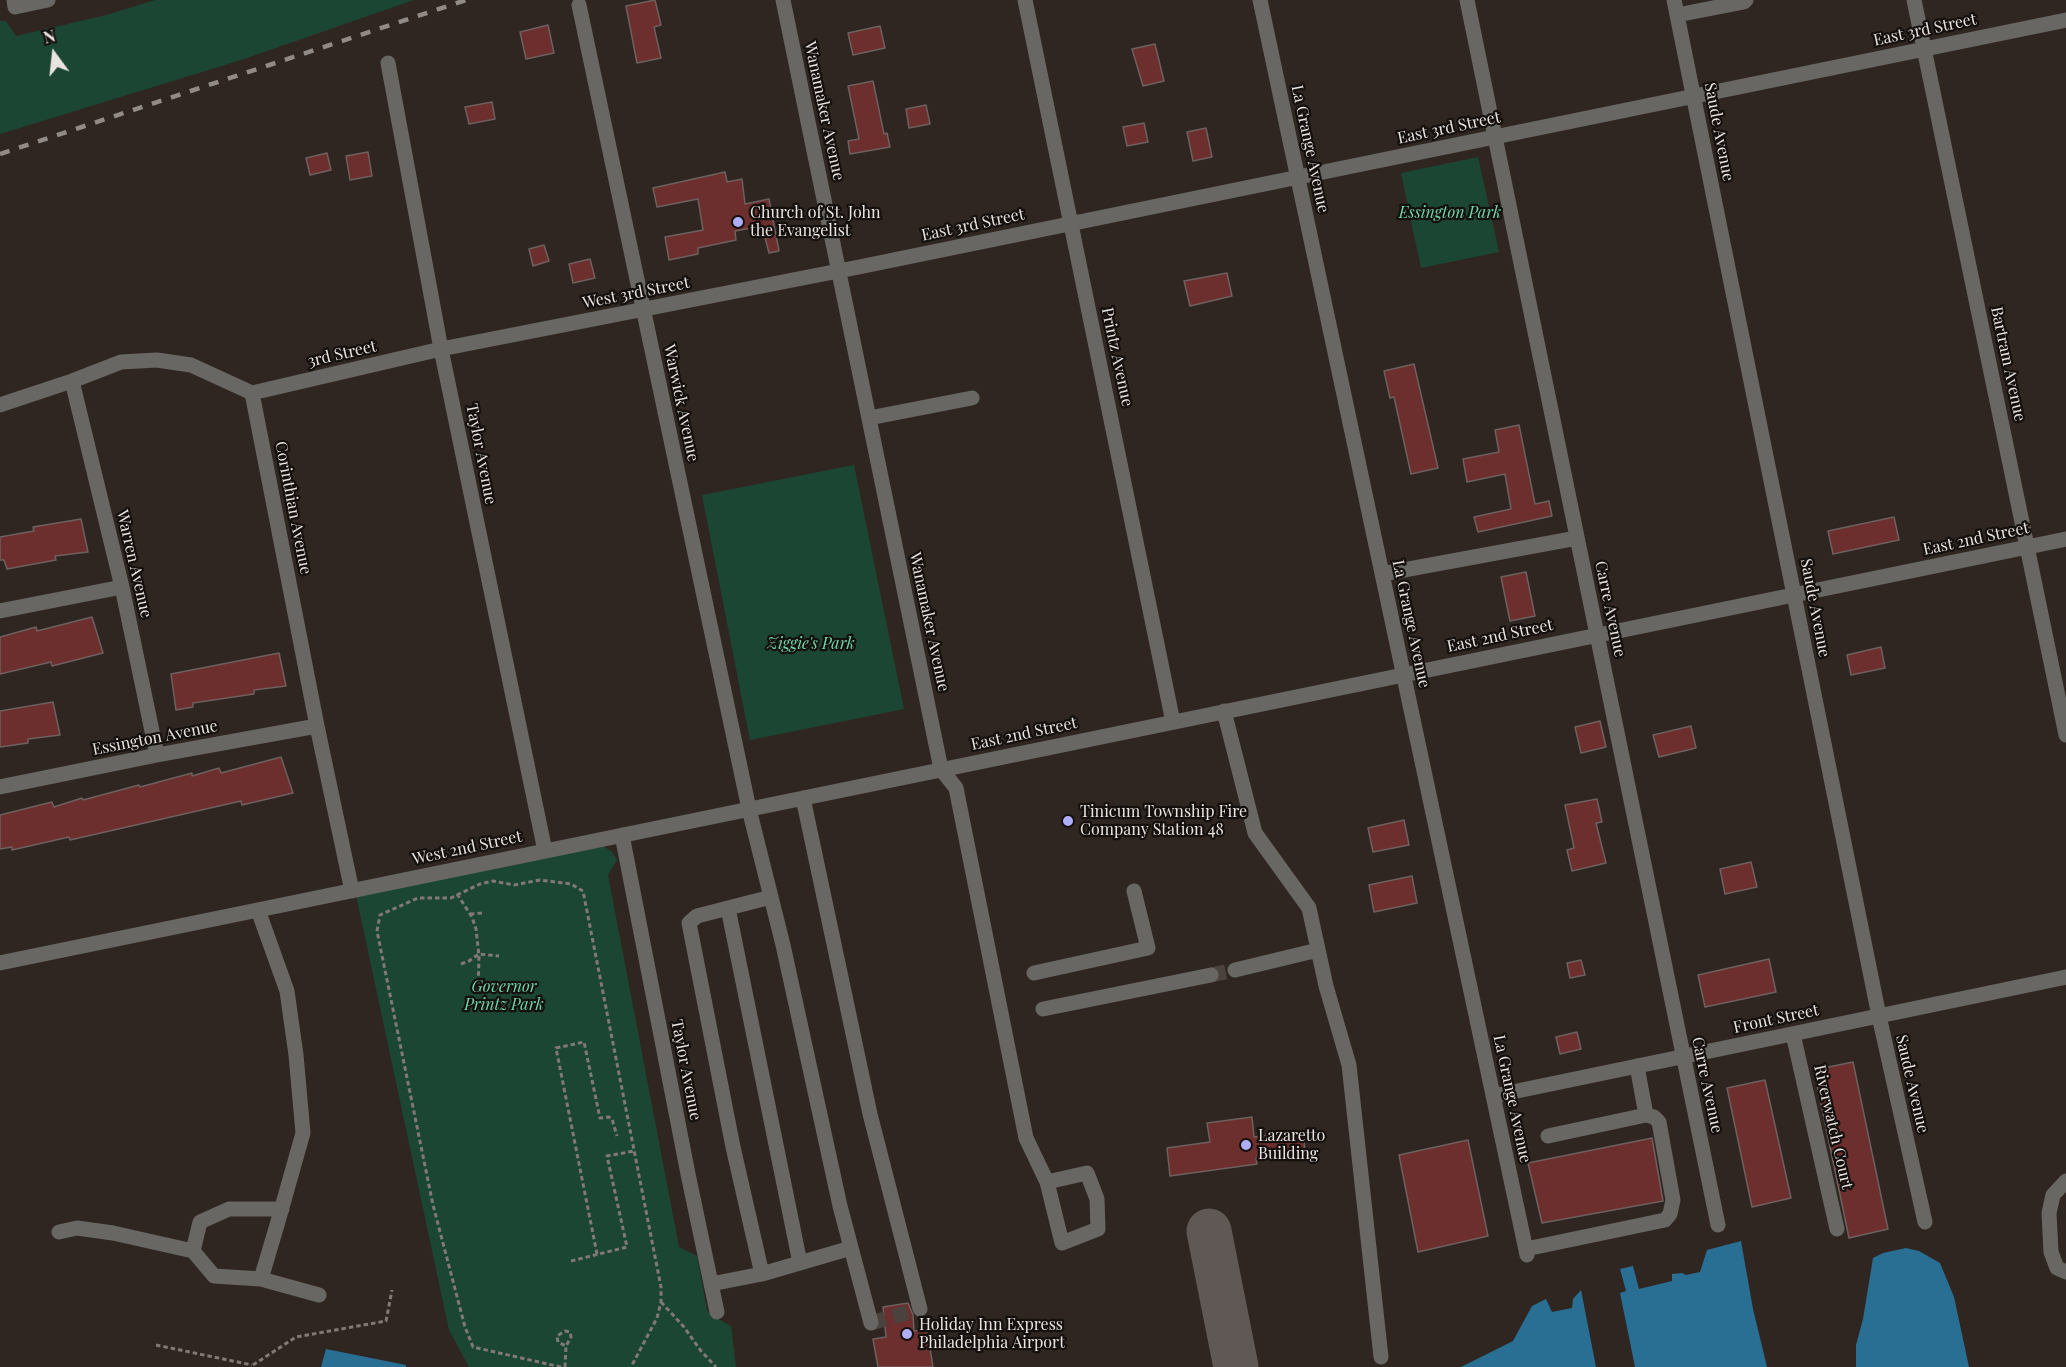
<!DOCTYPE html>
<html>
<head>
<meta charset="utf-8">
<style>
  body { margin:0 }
  #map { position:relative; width:2066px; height:1367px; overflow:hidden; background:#2f2621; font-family:"Playfair Display",serif }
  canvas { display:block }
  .north { position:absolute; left:24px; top:24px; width:60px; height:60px; -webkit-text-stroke:4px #14100e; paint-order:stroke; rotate:345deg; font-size:16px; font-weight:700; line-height:24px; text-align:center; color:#eae3e0 }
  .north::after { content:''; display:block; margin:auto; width:21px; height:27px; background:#eae3e0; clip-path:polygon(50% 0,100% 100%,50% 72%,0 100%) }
</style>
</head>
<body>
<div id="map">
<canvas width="2066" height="1367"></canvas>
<div class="north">N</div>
</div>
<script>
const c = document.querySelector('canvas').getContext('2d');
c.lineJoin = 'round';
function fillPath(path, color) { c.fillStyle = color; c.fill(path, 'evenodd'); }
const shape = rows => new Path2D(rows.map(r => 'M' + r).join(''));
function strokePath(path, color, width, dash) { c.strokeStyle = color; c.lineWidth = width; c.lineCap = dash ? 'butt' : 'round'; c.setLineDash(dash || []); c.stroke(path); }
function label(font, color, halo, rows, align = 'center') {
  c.font = font + ' "Playfair Display",serif'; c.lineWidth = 4.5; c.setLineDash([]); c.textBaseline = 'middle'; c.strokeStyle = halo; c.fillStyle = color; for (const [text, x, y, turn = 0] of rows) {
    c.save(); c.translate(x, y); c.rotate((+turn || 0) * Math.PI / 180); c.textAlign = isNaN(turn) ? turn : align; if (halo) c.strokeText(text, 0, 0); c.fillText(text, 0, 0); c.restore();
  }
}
const green = shape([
  [155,0,414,0,241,60,0,134,0,21,6,21,16,36,106,15],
  [1478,157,1499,252,1421,268,1401,173],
  [854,465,904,709,750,740,702,495],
  [596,846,605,847,612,852,617,860,608,875,679,1247,697,1256,707,1310,711,1315,731,1326,736,1367,469,1367,449,1330,356,895]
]);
const water = shape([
  [1741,1241,1753,1309,1767,1367,1635,1367,1620,1293,1626,1291,1620,1269,1633,1266,1639,1289,1672,1281,1672,1274,1682,1273,1686,1275,1700,1272,1707,1250],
  [1906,1248,1919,1251,1940,1263,1954,1297,1969,1367,1856,1367,1856,1345,1863,1319,1873,1258,1883,1253],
  [1581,1290,1596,1367,1461,1367,1513,1341,1532,1306,1546,1299,1552,1312,1572,1308,1573,1299],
  [326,1349,406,1365,406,1367,321,1367]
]);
const taxiway = shape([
  [1209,1231,1236,1367]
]);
const building = shape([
  [655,0,661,25,654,27,661,58,637,63,626,6,655,0],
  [548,25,554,53,526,59,520,32,548,25],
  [880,26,885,48,853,55,848,33,880,26],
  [1155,44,1164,81,1143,86,1132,49,1155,44],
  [873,81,884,134,887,133,890,147,850,154,848,141,859,139,848,86,873,81],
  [492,102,495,119,469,124,465,107,492,102],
  [926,105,930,124,909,128,906,109,926,105],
  [1144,123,1148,142,1127,146,1123,127,1144,123],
  [1206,128,1212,157,1193,161,1187,132,1206,128],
  [368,152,372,176,350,180,346,156,368,152],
  [327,153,331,170,310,175,306,158,327,153],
  [725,172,727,182,742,179,745,204,769,199,779,251,769,253,762,226,735,231,736,240,698,248,698,254,669,260,665,237,703,230,698,199,657,207,653,188,725,172],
  [544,245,549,261,533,266,529,249,544,245],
  [590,259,595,278,573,283,569,264,590,259],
  [1227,273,1232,296,1190,306,1184,281,1227,273],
  [1414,364,1438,468,1411,474,1394,397,1390,398,1384,371,1414,364],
  [1519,425,1535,504,1549,501,1552,516,1478,532,1474,517,1511,509,1505,474,1467,482,1463,459,1499,452,1495,430,1519,425],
  [1894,517,1899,540,1833,554,1828,531,1894,517],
  [81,519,88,552,55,556,56,560,7,569,4,560,0,560,0,537,34,531,33,527,81,519],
  [1526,572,1535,616,1510,621,1501,577,1526,572],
  [92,617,103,653,52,666,51,662,0,674,0,637,36,627,37,631,92,617],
  [1881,647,1885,668,1851,675,1847,655,1881,647],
  [279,653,286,686,254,690,254,694,193,703,193,707,176,710,171,674,279,653],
  [53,702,60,735,28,739,28,743,0,747,0,711,53,702],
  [1600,721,1606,747,1581,753,1575,727,1600,721],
  [1691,726,1696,748,1659,757,1653,735,1691,726],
  [281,757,293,793,242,805,241,801,70,840,69,837,12,850,12,847,0,849,0,815,52,802,54,807,82,798,83,800,139,785,140,787,192,773,192,776,219,768,221,773,281,757],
  [1597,799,1602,822,1596,823,1606,863,1572,871,1567,850,1574,848,1565,805,1597,799],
  [1404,820,1409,845,1373,852,1368,828,1404,820],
  [1751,862,1757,887,1725,894,1720,869,1751,862],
  [1412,876,1417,903,1374,912,1369,885,1412,876],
  [1769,959,1776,992,1705,1007,1698,975,1769,959],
  [1581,960,1585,975,1570,978,1567,963,1581,960],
  [1577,1032,1581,1049,1560,1054,1556,1037,1577,1032],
  [1853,1062,1888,1229,1849,1238,1814,1070,1853,1062],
  [1765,1080,1791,1198,1752,1207,1727,1088,1765,1080],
  [1252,1117,1254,1137,1303,1131,1305,1151,1256,1158,1257,1164,1170,1176,1167,1148,1210,1142,1207,1123,1252,1117],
  [1652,1138,1663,1201,1542,1223,1528,1163,1652,1138],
  [1468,1140,1488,1236,1418,1252,1399,1155,1468,1140],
  [908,1303,913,1315,914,1331,927,1329,933,1367,878,1367,873,1339,886,1337,883,1307,908,1303]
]);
const minorTunnel = shape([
  [1211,975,1235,970],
  [871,1323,920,1309]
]);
const path = shape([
  [457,894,472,917,476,929,479,956,478,992],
  [470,914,482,913],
  [461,964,469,961,479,954,499,956],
  [597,1254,556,1048,584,1042,600,1118,609,1117,612,1119,617,1136],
  [571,1261,627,1247,607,1156,634,1151],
  [661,1302,684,1327,701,1351,716,1367],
  [156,1345,252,1365],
  [253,1365,296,1337,386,1321,392,1290],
  [561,1367,473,1347,465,1327,433,1205,377,931,380,915,418,898,451,898,480,884,493,881,514,885,540,880,571,884,583,891,661,1287,661,1302,657,1318,631,1367],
  [565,1367,566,1346,571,1337,570,1332,565,1331,557,1336,558,1342,566,1346]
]);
const minor = shape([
  [14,0,15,7,48,0],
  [783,0,941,769,956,788,1026,1138,1047,1182,1062,1243,1098,1229,1097,1199,1087,1173,1047,1182],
  [1025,0,1173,722],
  [1260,0,1527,1255],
  [1467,0,1718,1225],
  [1674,0,1879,1016,1925,1222],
  [1914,0,2066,735],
  [579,5,749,809,783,945,840,1206,871,1323],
  [1677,15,1744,2,1746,0],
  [388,63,441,349,545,851],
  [72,381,122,587,157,755],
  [252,393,441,349,859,267,2066,20],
  [252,393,317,726,352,891],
  [0,405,72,381,121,362,157,360,191,365,252,393],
  [869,418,972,398],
  [1382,574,1577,538],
  [0,611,122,587],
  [1224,711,1255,833,1309,908,1326,986,1349,1065,1381,1357],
  [0,787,157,755,317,726],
  [803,798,870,1114,920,1309],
  [622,835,688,1174,717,1312],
  [728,908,800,1263],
  [258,910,287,991,296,1055,303,1133,277,1225,261,1279,214,1276,193,1251,200,1222,229,1209,282,1209],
  [0,963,2066,539],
  [1235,970,1318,950],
  [1034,973,1148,948,1134,891],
  [1043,1009,1211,975],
  [1793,1034,1837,1229],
  [1637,1066,1646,1115],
  [1493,1096,2066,977],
  [2066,1181,2053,1195,2049,1213,2051,1252,2057,1268,2066,1272],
  [59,1232,77,1228,113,1233,193,1251],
  [1526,1249,1665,1220,1670,1214,1673,1200,1659,1122,1654,1117,1646,1115,1548,1136],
  [762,1274,851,1248],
  [261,1279,319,1295],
  [711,1284,762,1274,733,1147,689,923,697,916,771,897]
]);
const rail = shape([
  [0,154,466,0]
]);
const markers = [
  [738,222,6,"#afaefa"],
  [1068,821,6,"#afaefa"],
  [1246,1145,6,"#afaefa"],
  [907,1334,6,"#afaefa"]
];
const streetNames = [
  ["East 3rd Street",1925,30,-12],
  ["Wanamaker Avenue",824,111,78],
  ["East 3rd Street",1449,128,-12],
  ["Saude Avenue",1719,132,79],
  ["La Grange Avenue",1310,149,78],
  ["East 3rd Street",973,225,-12],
  ["West 3rd Street",636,293,-11],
  ["3rd Street",342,354,-13],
  ["Printz Avenue",1117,357,78],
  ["Bartram Avenue",2008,364,78],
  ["Warwick Avenue",681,403,78],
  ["Taylor Avenue",481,454,79],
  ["Corinthian Avenue",293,508,79],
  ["East 2nd Street",1976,539,-12],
  ["Warren Avenue",134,564,77],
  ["Saude Avenue",1815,608,79],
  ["Carre Avenue",1610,609,78],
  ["Wanamaker Avenue",929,622,78],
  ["La Grange Avenue",1411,624,78],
  ["East 2nd Street",1500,636,-12],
  ["East 2nd Street",1024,734,-12],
  ["Essington Avenue",155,738,-11],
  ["West 2nd Street",467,848,-12],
  ["Front Street",1776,1019,-12],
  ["Taylor Avenue",686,1070,79],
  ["Saude Avenue",1912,1084,77],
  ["Carre Avenue",1707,1085,78],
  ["La Grange Avenue",1512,1099,78],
  ["Riverwatch Court",1833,1127,77]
];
const poiNames = [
  ["Church of St. John",750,213],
  ["the Evangelist",750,231],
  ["Tinicum Township Fire",1080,812],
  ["Company Station 48",1080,830],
  ["Lazaretto",1258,1136],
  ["Building",1258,1154],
  ["Holiday Inn Express",919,1325],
  ["Philadelphia Airport",919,1343]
];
const parkNames = [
  ["Essington Park",1450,213],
  ["Ziggie's Park",811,644],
  ["Governor",504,987],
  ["Printz Park",504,1005]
];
fillPath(green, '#1c4634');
fillPath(water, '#296f93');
strokePath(taxiway, '#605854', 45);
fillPath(building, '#6d2f2d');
strokePath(building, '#6d605f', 1.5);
strokePath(minorTunnel, '#4b423e', 15, [15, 8]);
strokePath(path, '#817975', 3, [4.5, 3]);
strokePath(minor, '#696763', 15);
strokePath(rail, '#918a86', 4.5, [10, 10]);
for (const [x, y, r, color] of markers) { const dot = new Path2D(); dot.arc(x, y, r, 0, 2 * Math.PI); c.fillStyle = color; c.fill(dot); strokePath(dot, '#14100e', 2); }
label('16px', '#eae3e0', '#14100e', streetNames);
label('16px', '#eae3e0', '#14100e', poiNames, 'left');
label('italic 16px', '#6fd8a9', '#14100e', parkNames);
</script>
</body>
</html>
